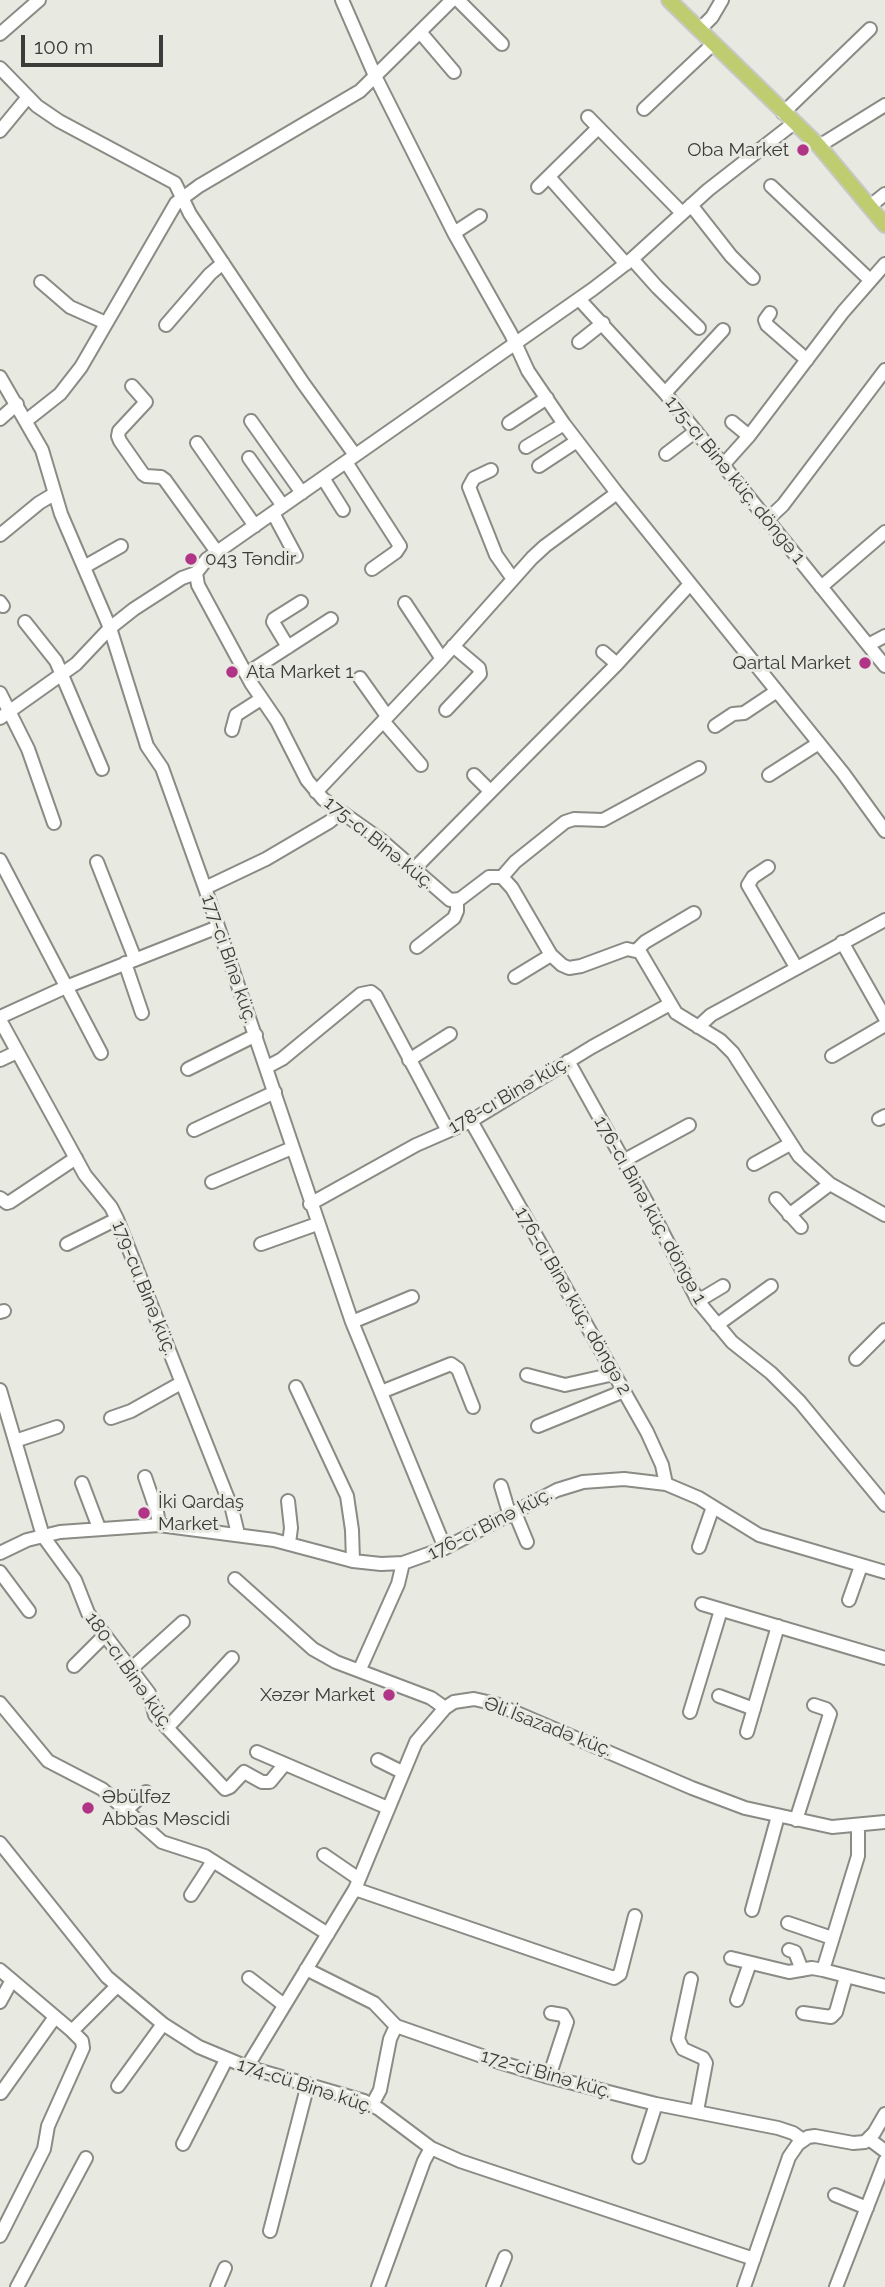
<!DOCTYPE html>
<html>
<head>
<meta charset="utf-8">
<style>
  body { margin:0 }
  #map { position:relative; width:885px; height:2287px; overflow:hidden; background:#e8eae2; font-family:Raleway,sans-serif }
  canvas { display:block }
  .scale { position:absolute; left:21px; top:35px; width:142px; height:32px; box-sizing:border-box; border:4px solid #3b3c39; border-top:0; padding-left:9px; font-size:21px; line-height:24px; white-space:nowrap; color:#3b3c39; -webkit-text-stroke:5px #e8eae2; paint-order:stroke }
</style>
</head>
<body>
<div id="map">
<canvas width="885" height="2287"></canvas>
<div class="scale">100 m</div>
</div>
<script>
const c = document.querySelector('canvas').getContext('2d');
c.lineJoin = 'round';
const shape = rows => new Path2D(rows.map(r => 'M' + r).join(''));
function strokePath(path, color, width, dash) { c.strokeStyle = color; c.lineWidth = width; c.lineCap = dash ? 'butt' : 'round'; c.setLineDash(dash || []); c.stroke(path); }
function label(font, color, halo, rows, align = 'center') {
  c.font = font + ' Raleway,sans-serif'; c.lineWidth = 6; c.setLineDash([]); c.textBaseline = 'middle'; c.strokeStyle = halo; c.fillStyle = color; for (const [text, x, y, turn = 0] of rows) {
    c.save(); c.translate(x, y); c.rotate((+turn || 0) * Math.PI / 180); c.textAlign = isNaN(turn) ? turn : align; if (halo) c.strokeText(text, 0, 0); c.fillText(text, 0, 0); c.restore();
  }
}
const minor = shape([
  [342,0,376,78,454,233,511,334,528,371,564,424,617,493,843,773,885,831],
  [458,0,502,44],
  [699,30,712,17,722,0],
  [420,32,454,72],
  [0,34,39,0],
  [0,68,37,106,59,121,175,183,190,214,303,383,355,455],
  [644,109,713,44],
  [783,113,870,29],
  [588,117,682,213],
  [0,131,28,97],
  [819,146,885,105],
  [549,177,626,264],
  [771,186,870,280],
  [538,187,598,128],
  [691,205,731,256,753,278],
  [870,206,885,194],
  [454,233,480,216],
  [632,259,657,287,699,328],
  [41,282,70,307,106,323],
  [579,299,665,393,885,666],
  [770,313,765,320,767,325,807,360],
  [166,325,210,274,223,263],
  [579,342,603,323],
  [0,377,42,450,61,514,110,628,147,746,162,768,205,888,352,1322,445,1548],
  [132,386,146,402,119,431,118,436,120,441,143,474,146,476,161,477,165,480,217,552],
  [665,393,723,330],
  [0,419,17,404],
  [27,420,60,394,81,367,176,203,199,186,360,91,452,0],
  [251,421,302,493],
  [732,422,749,436],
  [509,423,547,398],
  [197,443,255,526],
  [526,447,564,424],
  [666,454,696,431],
  [249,458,283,506],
  [346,462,400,546,396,552,372,569],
  [723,465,749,436,843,312,885,264],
  [539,466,577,441],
  [491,470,474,478,469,487,496,555,513,579],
  [323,478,343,510],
  [273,513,296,556],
  [768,519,783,505,885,370],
  [0,535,39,503,54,494],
  [84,567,121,546],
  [196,573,198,585,251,683,277,721,307,780,323,799,381,840,450,900,460,899,489,877,502,877,512,888,551,955,562,965,569,968,581,966,627,949,640,952,676,1013,720,1040,733,1053,799,1156,830,1184,885,1215],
  [821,587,885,532],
  [0,602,3,606],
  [405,603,442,659],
  [25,622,56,661,102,769],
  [868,645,885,636],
  [288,647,273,622,274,619,301,602],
  [603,652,617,664],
  [246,674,331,619],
  [360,678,387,716],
  [0,693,28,749,54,823],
  [446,710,480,674,479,668,453,646],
  [0,718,76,664,110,628,134,609,182,578,196,573,207,559,593,289,632,259,708,190,794,123],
  [383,721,421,765],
  [715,726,733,714,744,713,777,691],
  [232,730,236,715,261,699],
  [474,775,490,791],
  [769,775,819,743],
  [316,792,442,659,532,558,545,546,617,493],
  [0,860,101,1053],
  [97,862,135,959],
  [768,867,753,877,748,885,796,967],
  [414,869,617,664,690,584],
  [502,877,515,862,565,822,574,819,603,820,699,768],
  [205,888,266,859,329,822,340,813],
  [842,942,885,1018],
  [417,947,454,918,457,911,457,900],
  [637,950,645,942,694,913],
  [125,963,142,1013],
  [515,977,551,955],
  [0,1017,66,987,218,927],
  [0,1020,85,1175,111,1207,117,1219,232,1509,238,1534],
  [698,1027,711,1015,885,920],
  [832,1056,885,1025],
  [0,1060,17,1052],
  [409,1060,450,1034],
  [568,1061,651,1210,698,1301,732,1342,771,1373,800,1402,885,1505],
  [267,1067,282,1059,361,994,371,992,376,996,448,1131],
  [188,1069,256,1035],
  [879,1119,885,1116],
  [471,1121,647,1432,662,1465,666,1484],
  [194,1130,275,1092],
  [623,1161,689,1125],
  [754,1164,790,1144],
  [212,1182,292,1148],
  [0,1198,7,1203,10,1202,76,1158],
  [776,1199,801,1227],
  [310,1204,416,1145,471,1121,592,1047,670,1004],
  [789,1215,830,1184],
  [67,1244,117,1219],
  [261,1244,317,1224],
  [698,1301,723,1286],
  [0,1312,4,1311],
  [352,1322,412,1297],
  [717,1325,771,1286],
  [856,1359,885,1330],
  [527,1375,565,1385,614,1374],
  [296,1387,347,1496,352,1530,353,1561],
  [0,1390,43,1536,75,1580,88,1613,149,1693,155,1715,225,1789,230,1787,244,1772,262,1782,270,1782,284,1765],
  [381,1392,451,1364,458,1369,473,1407],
  [111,1418,131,1411,181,1383],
  [538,1426,624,1391],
  [15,1441,57,1427],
  [145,1477,157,1512,159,1525],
  [82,1483,99,1528],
  [501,1486,510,1516],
  [288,1501,291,1528,289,1543],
  [515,1513,527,1542],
  [699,1547,713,1507],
  [0,1553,27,1540,60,1532,159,1525,274,1540,353,1561,381,1564,403,1563,445,1548,557,1490,583,1482,624,1479,666,1484,699,1498,759,1535,885,1572],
  [0,1572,29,1611],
  [235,1579,313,1649,336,1662,431,1698,445,1708],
  [849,1600,861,1566],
  [702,1604,885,1658],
  [74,1666,105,1635],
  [131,1669,183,1622],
  [360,1669,398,1584,403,1563],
  [719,1696,754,1709],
  [0,1703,48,1761,102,1789,162,1842,205,1856,328,1934],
  [690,1712,721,1610],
  [167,1728,232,1658],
  [747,1732,778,1626],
  [257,1752,388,1808],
  [378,1760,402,1772],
  [126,1810,146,1792],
  [796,1820,830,1714,826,1709,814,1705],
  [858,1826,858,1856,823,1970,885,1986],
  [0,1843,107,1977,163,2024,199,2047,247,2067,364,2101,379,2109,431,2148,460,2161,754,2259],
  [324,1855,359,1879],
  [355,1889,614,1978,620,1974,635,1916],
  [191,1895,213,1861],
  [752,1910,778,1816],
  [788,1923,832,1938],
  [789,1950,795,1952,802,1970],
  [731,1958,789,1972,812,1968,823,1970],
  [306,1969,374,2003,396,2026,499,2062,549,2077,656,2104,778,2128,793,2133,803,2140],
  [0,1970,72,2031,82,2041,83,2048,48,2126,44,2149,0,2236],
  [249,1978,284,2005],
  [691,1979,678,2039,683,2049,703,2058,706,2063,697,2111],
  [737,2000,750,1963],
  [0,2002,12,1980],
  [803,2013,831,2017,836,2012,846,1977],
  [72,2031,116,1987],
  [247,2067,355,1889,416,1742,445,1708,454,1702,474,1699,496,1704,692,1788,745,1808,832,1827,885,1822],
  [549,2077,567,2022,563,2015,551,2013],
  [118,2086,163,2024],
  [1,2093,55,2017],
  [372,2105,380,2090,390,2039,396,2026],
  [869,2139,885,2151],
  [183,2144,226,2060],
  [639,2157,656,2104],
  [835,2195,867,2208],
  [270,2231,308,2084],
  [17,2287,86,2158],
  [217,2287,225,2268],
  [378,2287,424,2161,431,2148],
  [493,2287,505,2257],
  [744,2287,789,2157,798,2144,808,2137,815,2136,853,2143,865,2142,874,2133,885,2114],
  [836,2287,885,2161]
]);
const major = shape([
  [669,0,819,146,885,225]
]);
const markers = [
  [803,150,7,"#b03587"],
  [191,559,7,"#b03587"],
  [865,663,7,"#b03587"],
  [232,672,7,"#b03587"],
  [144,1513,7,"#b03587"],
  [389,1695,7,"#b03587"],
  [88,1808,7,"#b03587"]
];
const poiNames = [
  ["Oba Market",789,150,"right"],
  ["043 Təndir",205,559],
  ["Qartal Market",851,663,"right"],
  ["Ata Market 1",246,672],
  ["İki Qardaş",158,1502],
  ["Market",158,1524],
  ["Xəzər Market",375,1695,"right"],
  ["Əbülfəz",102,1797],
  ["Abbas Məscidi",102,1819]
];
const streetNames = [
  ["175-cı Binə küç. döngə 1",735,480,51],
  ["175-cı Binə küç.",379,843,39],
  ["177-ci Binə küç.",229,959,71],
  ["178-cı Binə küç.",509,1095,-30],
  ["176-cı Binə küç. döngə 1",650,1210,61],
  ["179-cu Binə küç.",144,1288,68],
  ["176-cı Binə küç. döngə 2",573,1301,60],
  ["176-cı Binə küç.",490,1524,-27],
  ["180-cı Binə küç.",129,1671,55],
  ["Əli İsazadə küç.",548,1727,21],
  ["172-ci Binə küç.",546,2074,16],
  ["174-cü Binə küç.",305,2086,18]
];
strokePath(minor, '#898b84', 16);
strokePath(major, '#c8c8c8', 18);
strokePath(minor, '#fff', 12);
strokePath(major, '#bfcd70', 14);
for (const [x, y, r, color] of markers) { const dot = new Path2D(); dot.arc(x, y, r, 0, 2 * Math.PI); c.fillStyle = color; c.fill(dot); strokePath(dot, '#e8eae2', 2.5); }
label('19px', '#3b3c39', '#e8eae2', poiNames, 'left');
label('19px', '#3b3c39', '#e8eae2', streetNames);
</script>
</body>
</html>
